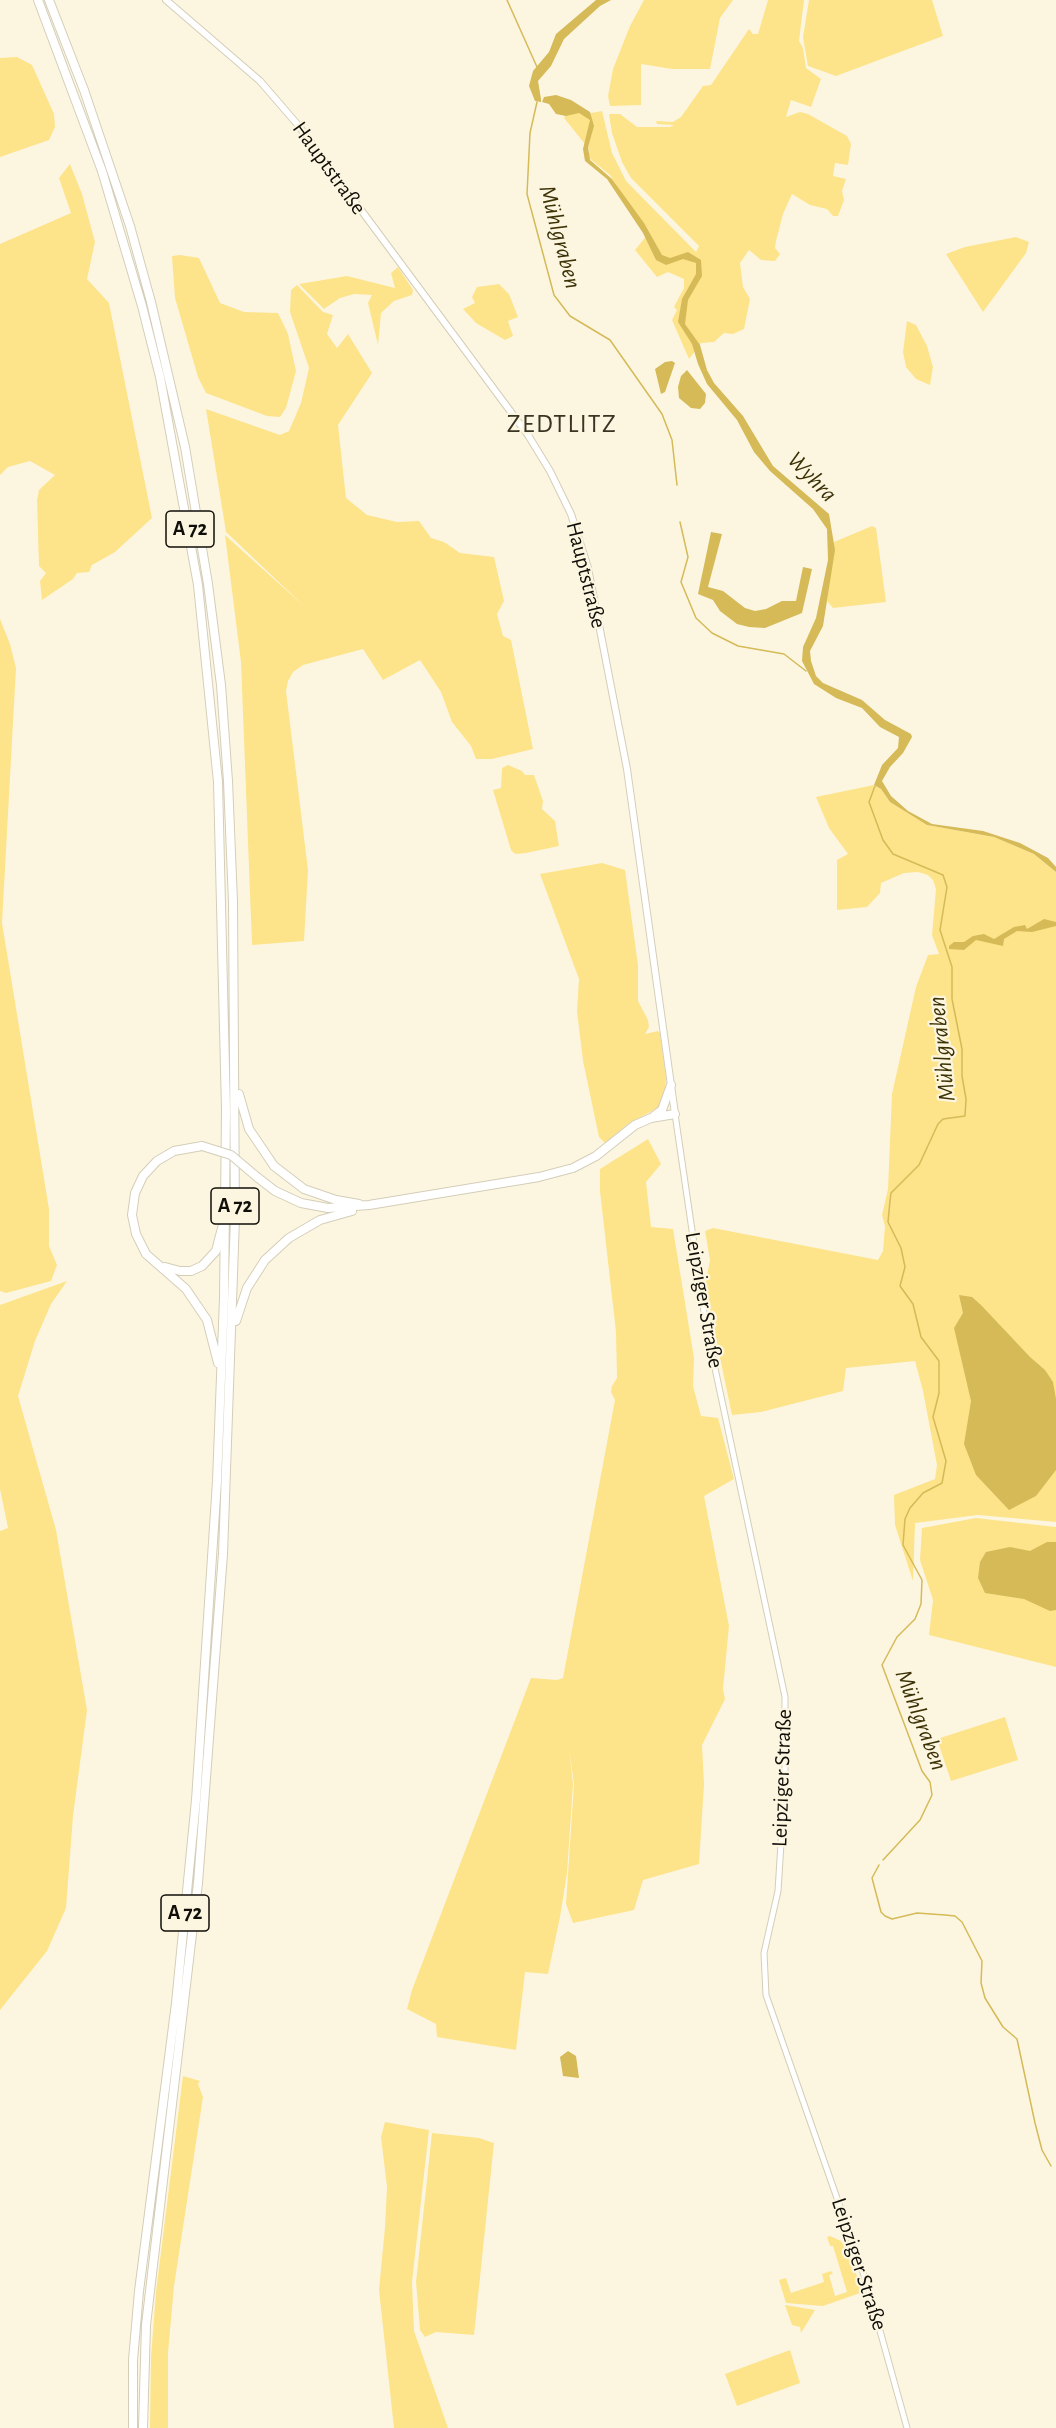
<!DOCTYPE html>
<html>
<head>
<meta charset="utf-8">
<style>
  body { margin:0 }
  canvas { display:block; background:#fcf6e1 }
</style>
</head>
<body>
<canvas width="1056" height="2428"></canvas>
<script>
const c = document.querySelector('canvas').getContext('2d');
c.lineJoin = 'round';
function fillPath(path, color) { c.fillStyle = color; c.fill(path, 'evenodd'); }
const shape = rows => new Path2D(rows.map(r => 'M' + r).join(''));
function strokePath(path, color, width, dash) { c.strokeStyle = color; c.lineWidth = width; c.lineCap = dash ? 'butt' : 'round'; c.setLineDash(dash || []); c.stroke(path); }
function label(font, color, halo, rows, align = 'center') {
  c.font = font + ' "Alegreya Sans",sans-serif'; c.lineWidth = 4.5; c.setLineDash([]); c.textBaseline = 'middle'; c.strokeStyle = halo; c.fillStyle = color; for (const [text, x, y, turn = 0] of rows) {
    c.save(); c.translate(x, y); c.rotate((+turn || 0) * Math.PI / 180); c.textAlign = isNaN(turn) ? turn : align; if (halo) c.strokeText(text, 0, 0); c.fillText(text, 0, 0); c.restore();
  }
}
const green = shape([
  [644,0,733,0,720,18,710,69,672,69,641,64,641,105,610,106,608,96,613,69,630,26],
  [768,0,804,0,799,41,803,48,806,68,821,79,811,107,791,100,786,117,800,112,808,114,847,136,851,144,848,165,835,163,833,176,846,179,842,191,844,200,838,216,833,216,827,209,810,205,792,194,783,214,776,241,775,248,780,254,775,261,761,260,749,250,740,263,743,287,750,299,744,329,733,334,724,333,714,342,701,343,689,359,672,320,677,310,674,307,684,288,684,279,668,272,657,277,635,250,648,234,610,175,589,158,589,149,564,118,567,113,578,109,586,114,602,111,612,153,626,181,696,252,699,246,631,178,622,162,612,133,609,114,620,114,637,127,670,127,674,125,657,124,656,121,673,122,681,117,703,86,711,85,749,29,753,34,758,34],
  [809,0,932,0,943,36,836,76,808,66,803,37],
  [17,57,32,65,54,114,55,127,49,140,0,157,0,58],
  [70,164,82,194,95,242,87,279,109,303,152,518,115,552,92,565,89,572,77,573,73,579,42,600,40,581,46,573,39,566,37,500,39,490,55,475,30,461,8,467,0,475,0,244,71,213,59,178],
  [1016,237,1029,242,1026,253,983,312,946,254,965,247],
  [180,255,199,258,220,303,244,312,278,313,288,334,296,371,286,408,280,417,267,416,206,393,198,377,175,298,172,256],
  [398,267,413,290,412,295,394,301,381,313,378,345,368,303,372,295,354,294,340,298,324,309,299,284,347,276,395,288,391,273],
  [499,284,509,294,518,317,508,321,513,336,505,340,476,323,463,309,475,303,472,297,477,287],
  [297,285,323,312,333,315,327,334,337,348,348,334,372,373,338,425,346,498,367,515,397,522,419,521,431,538,444,542,460,553,494,557,504,601,497,614,503,636,511,640,533,749,492,759,476,759,471,746,452,722,441,692,420,660,383,680,363,649,303,665,293,672,288,681,286,691,308,870,304,941,252,945,241,662,225,535,305,607,226,532,206,409,280,435,289,431,301,403,309,368,290,312,291,290],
  [907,321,916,325,927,346,933,367,930,385,916,379,906,367,903,352],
  [872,526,876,528,886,602,833,608,827,601,834,542],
  [0,619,10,644,16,668,2,923,49,1209,49,1246,57,1265,51,1281,6,1293,0,1291],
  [508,765,522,771,525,775,534,775,543,801,542,809,555,821,559,846,526,853,515,854,511,850,493,790,501,788,502,768],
  [874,785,881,789,890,802,927,825,994,837,1034,854,1056,872,1056,1522,978,1515,915,1523,913,1581,895,1525,894,1495,935,1479,937,1465,923,1391,915,1361,846,1368,843,1391,761,1412,732,1415,705,1286,710,1260,705,1231,713,1228,878,1260,883,1251,885,1226,882,1215,888,1189,892,1094,916,987,928,955,939,954,932,935,936,889,933,880,928,875,918,872,904,873,881,883,880,893,867,907,837,910,837,860,848,854,829,828,816,797],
  [602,863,625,870,638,965,638,1001,648,1020,649,1027,645,1034,658,1031,660,1033,666,1078,665,1093,660,1107,629,1123,605,1143,599,1137,583,1061,577,1011,579,979,540,874],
  [648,1139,661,1164,646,1182,651,1227,673,1229,694,1358,693,1386,701,1416,718,1418,734,1479,704,1496,729,1626,723,1689,725,1699,702,1745,704,1784,699,1864,643,1880,634,1910,573,1923,566,1904,574,1784,569,1749,573,1784,567,1873,560,1917,548,1974,525,1972,516,2050,437,2037,436,2024,407,2009,412,1990,531,1678,557,1680,563,1678,615,1400,611,1392,612,1386,617,1378,616,1332,600,1191,600,1169],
  [67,1281,51,1304,35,1341,18,1396,56,1530,87,1710,73,1816,66,1908,47,1951,0,2010,0,1531,8,1528,0,1489,0,1305],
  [976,1518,1056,1527,1056,1667,929,1635,933,1600,920,1560,922,1528],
  [1005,1717,1018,1760,951,1781,937,1739],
  [183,2076,200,2081,198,2084,203,2097,174,2286,168,2353,168,2428,150,2428,151,2357,156,2292],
  [385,2122,429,2130,412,2282,414,2331,448,2428,394,2428,379,2290,385,2227,387,2187,381,2137],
  [432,2133,479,2138,494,2143,474,2335,436,2332,425,2337,420,2330,416,2282],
  [830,2236,841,2241,847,2250,863,2292,823,2306,786,2303,779,2280,786,2278,791,2293,824,2282,822,2274,831,2271,833,2274,829,2275,835,2296,847,2292,833,2246,830,2246,827,2237],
  [785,2305,815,2310,801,2333,800,2327,792,2325],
  [790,2350,800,2383,737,2406,725,2374]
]);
const water = shape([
  [596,0,611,0,600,6,564,39,551,66,538,81,541,99,541,102,535,101,529,86,533,71,549,52,556,34],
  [556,95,571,100,590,112,594,126,588,147,590,160,612,179,644,223,662,255,670,258,688,252,701,260,702,276,688,300,685,324,700,345,707,370,714,383,743,416,773,466,829,514,835,550,823,626,810,651,811,661,816,676,823,683,862,700,885,720,911,734,912,737,903,753,890,767,882,781,891,796,908,811,932,824,983,831,1020,843,1048,858,1056,867,1056,872,1034,854,994,837,927,825,890,802,881,789,874,785,882,765,898,748,899,737,880,727,862,708,836,698,814,684,802,661,803,647,816,618,828,560,827,529,813,509,770,471,754,452,737,420,707,384,698,364,692,344,678,322,682,299,696,274,696,263,683,259,666,265,656,260,643,233,607,179,585,161,583,149,590,120,579,113,566,116,556,114,549,104,542,102,544,97],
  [672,361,675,363,665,392,661,394,655,369,665,362],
  [687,370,706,394,705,403,700,409,691,408,679,398,678,387,681,376],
  [711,532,722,534,708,587,723,591,745,608,755,611,766,609,782,601,796,601,803,567,812,569,802,613,765,628,749,627,737,624,720,611,713,600,698,594],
  [1044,919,1056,922,1056,926,1032,932,1017,931,1004,939,1003,946,976,940,964,950,949,949,949,946,954,942,964,942,973,936,984,934,994,939,1014,927,1025,925,1027,929],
  [959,1295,972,1297,981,1305,1030,1357,1045,1370,1053,1382,1056,1399,1056,1470,1036,1496,1009,1510,976,1475,964,1444,971,1401,954,1328,963,1313],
  [1047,1542,1056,1542,1056,1610,1050,1611,1024,1599,985,1593,978,1578,980,1562,986,1552,1010,1547,1030,1551],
  [568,2051,576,2056,579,2078,563,2076,560,2057]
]);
const stream = shape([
  [507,0,537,67],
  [537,102,530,133,527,194,554,295,570,316,610,340,662,414,672,440,677,485],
  [680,522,688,557,681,582,696,618,712,633,738,646,784,654,806,671],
  [875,786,869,802,883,840,893,854,943,875,947,887,940,930,952,967,952,999,962,1049,962,1076,966,1099,965,1116,943,1119,938,1124,919,1165,891,1193,890,1201,888,1222,901,1248,905,1267,900,1286,913,1304,921,1337,939,1361,939,1393,933,1417,946,1461,942,1483,923,1493,910,1508,905,1519,903,1545,922,1580,921,1604,915,1619,897,1637,882,1665,922,1771,930,1782,932,1795,920,1820,883,1860],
  [879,1865,872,1878,881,1912,885,1916,892,1919,917,1913,945,1915,955,1916,962,1922,982,1961,981,1983,985,1998,1003,2027,1017,2039,1035,2123,1042,2150,1051,2166]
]);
const tertiary = shape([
  [675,1114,706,1326,785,1697,785,1779,778,1891,764,1953,766,1995,867,2284,907,2428]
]);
const secondary = shape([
  [166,0,260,81,298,125,528,435,550,471,571,514,588,568,627,769,675,1114]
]);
const motorway = shape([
  [38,0,102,171,142,306,160,377,198,585,218,782,226,1110,224,1298,217,1481,196,1800,176,2003,139,2291,133,2360,133,2428],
  [49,0,84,90,130,226,151,302,185,447,208,584,221,685,228,781,233,902,235,1218,223,1554,198,1883,146,2325,143,2428],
  [239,1094,249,1129,274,1166,304,1189,336,1200,359,1204],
  [654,1116,662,1110,671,1085],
  [202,1146,174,1151,157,1161,143,1176,135,1193,132,1215,136,1234,146,1254,186,1289,207,1320,218,1363],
  [257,1177,275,1191,301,1203,328,1208,369,1205,539,1177,573,1168,596,1156,635,1125,651,1118,675,1114],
  [165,1267,180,1271,191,1271,202,1266,216,1251,222,1228],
  [236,1321,247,1288,265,1260,289,1238,320,1220,352,1211]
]);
const motorwayBridge = shape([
  [202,1146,231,1155,257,1177]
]);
const shields = [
  [190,529,48],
  [235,1206,48],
  [185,1913,48]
];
const shieldNames = [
  ["A 72",190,529],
  ["A 72",235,1206],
  ["A 72",185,1913]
];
const streetNames = [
  ["Hauptstraße",329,168,54],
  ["Hauptstraße",586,575,76],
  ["Leipziger Straße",704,1300,80],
  ["Leipziger Straße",782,1778,-88],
  ["Leipziger Straße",859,2264,72]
];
const waterNames = [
  ["Mühlgraben",560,237,75],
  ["Wyhra",812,477,46],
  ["Mühlgraben",942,1049,-96],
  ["Mühlgraben",921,1720,69]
];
const quarterNames = [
  ["ZEDTLITZ",562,424]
];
fillPath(green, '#fde48a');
fillPath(water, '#d5ba57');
strokePath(stream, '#d5ba57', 1.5);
strokePath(tertiary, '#d4ceb9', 7);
strokePath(secondary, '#d4ceb9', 8);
strokePath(motorway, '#d4ceb9', 10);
strokePath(tertiary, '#fff', 5);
strokePath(secondary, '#fff', 6);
strokePath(motorway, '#fff', 8);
strokePath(motorwayBridge, '#d4ceb9', 10, []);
strokePath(motorwayBridge, '#fff', 8);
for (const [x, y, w] of shields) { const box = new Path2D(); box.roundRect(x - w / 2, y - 18, w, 36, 4.5); c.fillStyle = '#fcf6e1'; c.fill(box); strokePath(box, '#100e08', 1.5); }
label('bold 21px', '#100e08', null, shieldNames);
label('22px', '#100e08', '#fcf6e1', streetNames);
label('italic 24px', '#3d3206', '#fcf6e1', waterNames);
c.letterSpacing = '1.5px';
label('26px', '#393423', '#fcf6e1', quarterNames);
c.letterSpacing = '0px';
</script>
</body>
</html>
